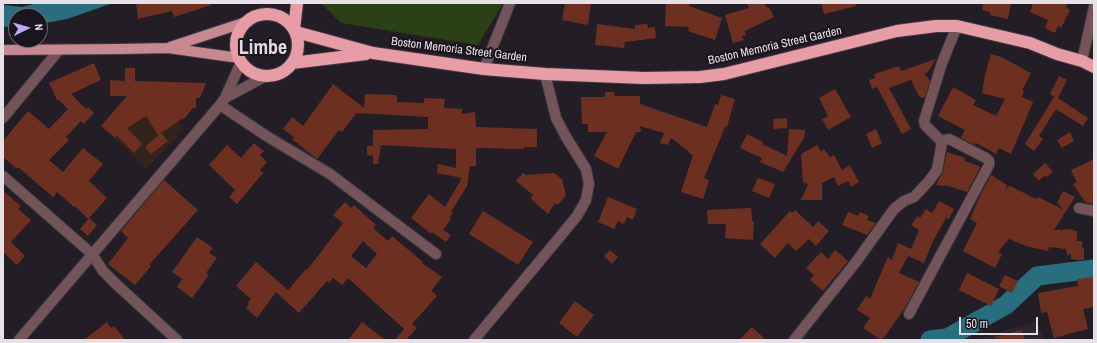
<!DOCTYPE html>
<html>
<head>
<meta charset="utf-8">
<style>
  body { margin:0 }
  #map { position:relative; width:1097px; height:343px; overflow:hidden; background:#231e26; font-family:"Archivo Narrow",sans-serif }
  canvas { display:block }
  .frame { position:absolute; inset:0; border:4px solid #e5e1e6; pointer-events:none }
  .north { position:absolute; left:8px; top:8px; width:40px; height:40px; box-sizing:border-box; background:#1a151c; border:1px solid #6b676d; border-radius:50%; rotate:85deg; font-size:11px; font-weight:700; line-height:16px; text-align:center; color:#e5e1e6 }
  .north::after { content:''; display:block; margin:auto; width:14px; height:18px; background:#bda9f5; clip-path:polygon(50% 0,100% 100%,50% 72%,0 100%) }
  .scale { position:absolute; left:959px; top:317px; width:79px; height:18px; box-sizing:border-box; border:2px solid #e5e1e6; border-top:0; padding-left:5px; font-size:12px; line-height:14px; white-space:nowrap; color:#e5e1e6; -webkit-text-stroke:3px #1a151c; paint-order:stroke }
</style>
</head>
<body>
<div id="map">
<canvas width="1097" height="343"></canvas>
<div class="frame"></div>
<div class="north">N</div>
<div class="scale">50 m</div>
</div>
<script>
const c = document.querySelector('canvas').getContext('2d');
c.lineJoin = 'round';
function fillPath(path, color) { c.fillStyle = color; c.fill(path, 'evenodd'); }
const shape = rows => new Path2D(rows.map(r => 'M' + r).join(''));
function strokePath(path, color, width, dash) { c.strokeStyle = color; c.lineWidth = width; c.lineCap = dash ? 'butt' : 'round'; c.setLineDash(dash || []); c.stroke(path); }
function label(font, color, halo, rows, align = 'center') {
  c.font = font + ' "Archivo Narrow",sans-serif'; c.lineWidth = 4; c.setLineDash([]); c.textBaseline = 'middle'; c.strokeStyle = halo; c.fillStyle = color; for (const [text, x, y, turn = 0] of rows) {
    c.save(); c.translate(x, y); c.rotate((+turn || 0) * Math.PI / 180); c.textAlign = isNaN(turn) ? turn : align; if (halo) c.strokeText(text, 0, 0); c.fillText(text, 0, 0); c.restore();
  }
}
const built = shape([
  [1037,321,1044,340,975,340]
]);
const education = shape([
  [160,98,184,130,146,169,115,139,127,126]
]);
const green = shape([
  [321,3,503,3,478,45,341,23]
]);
const water = shape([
  [38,3,113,3,67,19,40,24,40,16,16,16,16,26,3,27,3,5,22,7]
]);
const river = shape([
  [930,340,947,338,1006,305,1037,276,1094,269]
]);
const building = shape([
  [136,3,210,3,211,5,174,17,172,11,138,19],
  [565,3,591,3,588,25,562,20],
  [666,3,689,3,689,6,722,18,715,40,688,31,689,27,665,26],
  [747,3,764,3,767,8,769,7,774,17,745,31,746,35,742,36,744,40,733,43,725,15,749,8],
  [821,3,855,3,856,6,824,14],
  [983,3,1011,3,1008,19,990,15,990,12,982,10],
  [1033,3,1068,3,1066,7,1070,10,1061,28,1058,26,1055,33,1045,28,1048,20,1030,12],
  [597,24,635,29,635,25,647,24,648,28,655,27,656,38,625,42,624,48,595,45],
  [991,54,1004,58,1003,58,1031,73,1022,90,1024,91,1022,97,1033,102,1011,154,999,148,996,154,982,146,976,143,975,145,961,138,965,130,938,116,953,87,976,100,973,105,996,116,1005,99,982,93,985,75],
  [936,59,928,72,924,73,930,81,925,97,922,98,919,96,911,80,889,88,911,129,902,134,877,87,872,89,869,80,875,78,874,74,899,66,901,71],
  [94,63,101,80,71,94,86,109,88,107,94,113,84,124,81,121,66,137,69,140,49,160,63,172,83,148,103,164,89,181,107,198,88,219,75,206,74,207,57,192,53,197,18,167,17,169,3,157,3,141,28,111,49,129,68,109,59,100,57,100,49,83],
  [125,68,135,68,135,81,206,83,200,98,196,98,196,108,193,108,183,120,182,119,158,135,146,116,127,128,142,144,134,153,117,136,115,138,101,126,127,96,110,96,110,80,125,81],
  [1059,76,1067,80,1058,98,1088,118,1083,126,1056,109,1039,136,1043,139,1034,151,1025,144,1054,97,1050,94],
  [333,84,364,108,365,94,397,95,397,102,424,103,424,98,445,99,444,108,462,109,462,114,475,112,476,127,537,129,537,147,524,147,524,149,476,148,476,166,470,166,467,186,451,212,453,213,449,218,451,219,443,230,451,235,446,242,432,232,431,234,411,218,429,194,445,207,462,178,437,173,438,164,456,168,456,149,381,145,378,164,373,164,373,156,367,155,367,146,373,146,373,130,428,129,428,117,356,113,342,132,339,130,317,159,292,139,294,137,283,129,292,117,303,126],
  [835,89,851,117,828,130,822,119,828,116,819,98],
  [605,92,614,92,614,96,640,96,640,104,707,127,715,104,718,105,721,95,735,99,727,127,725,127,704,178,709,180,703,199,681,192,693,155,689,153,689,152,671,138,668,145,660,143,664,133,640,126,641,132,636,132,618,169,594,156,607,132,588,132,588,124,582,124,581,97,605,97],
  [787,118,787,128,774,129,773,119],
  [789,129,805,130,804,138,783,172,760,162,762,158,740,148,747,134,763,142,762,144,787,156],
  [876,129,882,143,872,148,866,134],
  [1070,132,1074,141,1062,148,1057,140],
  [161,133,168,141,151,154,145,147],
  [254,143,264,151,260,155,267,162,260,170,263,173,237,204,229,197,235,190,209,165,227,145,241,158],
  [817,145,821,152,824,149,830,157,834,155,842,170,850,165,859,182,851,187,848,181,838,186,834,177,822,183,822,200,800,200,803,196,808,184,803,182,801,154],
  [947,152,965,158,964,161,979,166,980,168,967,192,949,186,936,185,943,171],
  [1094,159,1094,202,1092,204,1085,202,1073,184,1077,182,1071,170],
  [1045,163,1053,172,1047,177,1045,175,1039,181,1033,174],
  [523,173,526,175,554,173,562,179,566,195,558,205,555,203,548,214,531,199,533,195,516,181],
  [991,175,1007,185,1005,190,1009,186,1012,187,1036,199,1038,197,1064,210,1057,203,1063,191,1075,197,1054,230,1073,229,1073,231,1077,231,1077,241,1082,241,1082,248,1084,248,1084,260,1075,260,1075,259,1071,259,1071,254,1067,255,1066,249,1049,247,1048,251,1026,246,1009,239,998,252,1002,254,995,268,963,251,977,223,970,219,980,196],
  [758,178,775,184,769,198,752,191],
  [164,180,198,210,149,265,151,266,135,285,108,264,128,238,121,231],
  [3,191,21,206,18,209,31,220,11,242,25,256,17,265,3,252],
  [608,197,637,209,633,220,627,217,624,224,618,221,614,229,598,222],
  [939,201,954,209,949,219,946,218,933,241,924,263,908,256,899,273,919,282,905,308,885,336,881,340,863,328,870,318,857,310,866,296,870,299,884,266,888,257,892,260,898,243,911,249,919,230,911,225,918,216,920,218,926,209,932,213],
  [345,202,351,208,354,205,376,225,373,228,388,241,392,236,423,262,422,263,442,277,431,291,437,296,412,324,417,328,406,340,395,340,404,329,348,278,342,285,333,278,329,283,327,281,299,313,276,292,257,318,246,308,249,304,248,302,251,299,236,286,256,262,288,290,306,269,307,270,341,226,343,223,333,215],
  [363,241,377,254,366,268,351,256],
  [751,208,752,221,754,221,753,240,725,238,726,224,708,224,707,210],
  [795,210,813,227,818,221,829,231,816,246,809,239,796,251,788,243,775,258,760,244,790,211,792,213],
  [483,211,533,242,518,265,469,234],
  [848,212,858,216,860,212,869,216,867,220,876,223,867,235,842,225],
  [89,218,97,225,88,236,80,229],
  [197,237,213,248,209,253,217,258,206,273,209,275,192,298,177,287,182,279,172,272],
  [610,250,618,257,612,264,604,256],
  [835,250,848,261,823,291,810,280,814,275,806,268,821,252,828,259],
  [967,273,999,289,991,306,959,290],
  [1005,275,1018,281,1012,293,999,286],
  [1094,277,1094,307,1083,309,1088,329,1054,338,1047,312,1041,313,1038,293,1078,286,1077,279],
  [575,301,594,315,577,337,559,323],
  [107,322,111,328,114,326,125,340,84,340],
  [362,322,385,340,348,340],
  [752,327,766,340,739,340],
  [1022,330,1025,340,996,340,995,337]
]);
const minor = shape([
  [1082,61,1094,7],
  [484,69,510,3],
  [225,98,266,76],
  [220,105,268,137,330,174,436,254],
  [3,118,59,50],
  [942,142,925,125,924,121,942,63,957,26],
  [3,176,92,254,103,271,116,284,177,340],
  [1079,208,1094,211],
  [19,340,220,105,225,98,241,62],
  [474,340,563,233,577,216,586,200,589,184,586,169,566,137,556,118,545,74],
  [794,340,856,262,894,209,904,201,914,197,929,181,937,170,942,142,945,140,949,139,986,158,989,161,989,165,909,314]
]);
const major = shape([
  [170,47,246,22],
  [3,50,121,49,168,48,239,58]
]);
const highway = shape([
  '236 45a31 31 0 1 1 62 0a31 31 0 1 1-62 0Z',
  [294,29,297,3],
  [296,32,373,53,484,69,545,74,644,78,700,77,724,74,897,31,936,26,957,26,1030,43,1057,54,1082,61,1094,67],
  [292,63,366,54]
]);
const streetNames = [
  ["Boston Memoria Street Garden",775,46,-13],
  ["Boston Memoria Street Garden",459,50,7]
];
const townNames = [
  ["Limbe",263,49]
];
fillPath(built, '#2d2431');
fillPath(education, '#34231a');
fillPath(green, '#2c4016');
fillPath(water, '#286e7e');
strokePath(river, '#286e7e', 19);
fillPath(building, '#6d3020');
strokePath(minor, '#3e3941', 12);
strokePath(major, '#3e3941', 12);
strokePath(highway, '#3e3941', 14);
strokePath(minor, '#735458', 10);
strokePath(major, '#c78890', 10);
strokePath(highway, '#e89ca6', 12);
label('12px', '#e5e1e6', '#1a151c', streetNames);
label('bold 20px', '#e2dae5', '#1a151c', townNames);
</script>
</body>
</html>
